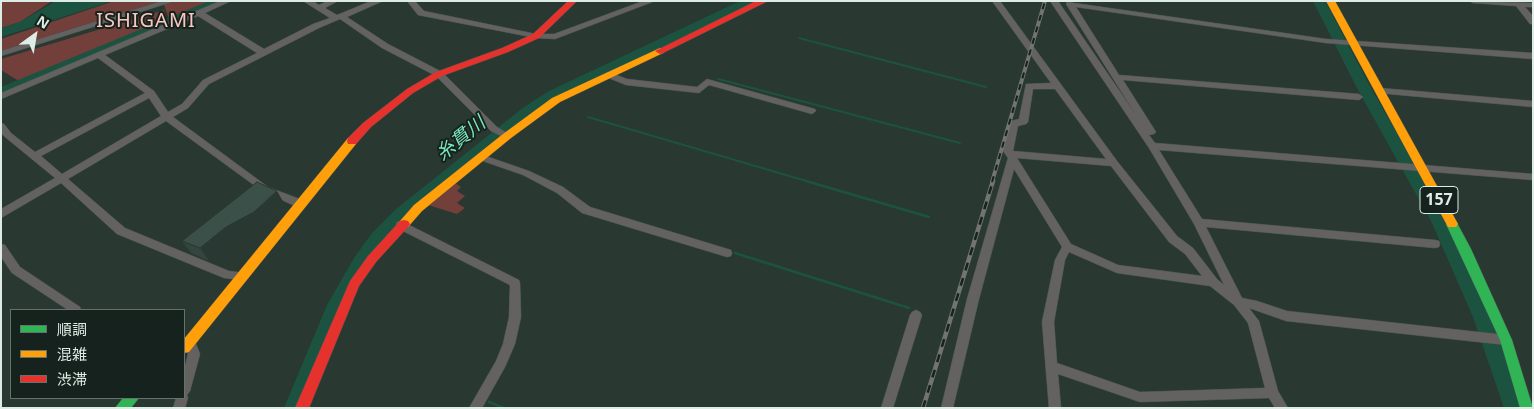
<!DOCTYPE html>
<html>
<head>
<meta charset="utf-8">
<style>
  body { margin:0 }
  #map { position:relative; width:1534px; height:409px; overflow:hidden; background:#2a3832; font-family:"Noto Sans","Noto Sans JP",sans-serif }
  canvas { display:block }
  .frame { position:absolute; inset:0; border:2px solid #ddece5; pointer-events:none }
  .legend { position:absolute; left:10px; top:309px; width:175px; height:90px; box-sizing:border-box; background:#16221d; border:1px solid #66736d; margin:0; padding:6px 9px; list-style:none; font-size:15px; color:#ddece5 }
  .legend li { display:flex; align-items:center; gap:10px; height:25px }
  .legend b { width:25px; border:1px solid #66736d }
  .north { position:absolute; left:10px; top:10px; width:50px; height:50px; -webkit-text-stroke:4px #16221d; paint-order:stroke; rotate:32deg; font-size:14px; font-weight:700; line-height:20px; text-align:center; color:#ddece5 }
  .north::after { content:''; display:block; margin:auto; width:18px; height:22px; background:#ddece5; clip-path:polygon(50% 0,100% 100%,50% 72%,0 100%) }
</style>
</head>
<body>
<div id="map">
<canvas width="1534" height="409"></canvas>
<div class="frame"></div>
<ul class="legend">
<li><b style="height:6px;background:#30b455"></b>順調</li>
<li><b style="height:6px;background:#ff9f0a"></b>混雑</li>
<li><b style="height:6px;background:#e5322d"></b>渋滞</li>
</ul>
<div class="north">N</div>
</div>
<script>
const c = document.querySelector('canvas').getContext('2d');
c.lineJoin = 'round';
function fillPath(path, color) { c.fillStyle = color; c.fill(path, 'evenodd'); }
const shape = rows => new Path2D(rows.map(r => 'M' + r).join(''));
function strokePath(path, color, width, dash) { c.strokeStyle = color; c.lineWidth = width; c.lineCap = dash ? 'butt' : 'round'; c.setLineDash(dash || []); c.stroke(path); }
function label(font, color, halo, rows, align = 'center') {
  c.font = font + ' "Noto Sans","Noto Sans JP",sans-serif'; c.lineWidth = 4; c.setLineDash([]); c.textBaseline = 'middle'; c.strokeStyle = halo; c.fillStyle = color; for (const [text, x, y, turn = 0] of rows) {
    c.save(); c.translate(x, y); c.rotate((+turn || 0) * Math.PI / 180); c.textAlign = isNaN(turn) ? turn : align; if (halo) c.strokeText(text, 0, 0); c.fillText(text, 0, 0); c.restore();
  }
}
const green = shape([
  [1,1,52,1,20,22,1,28],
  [114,1,216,1,169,19,163,2,1,52,1,39],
  [164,10,167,22,22,83,1,70,1,59],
  [455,183,461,187,457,191,465,196,457,203,465,208,457,214,428,205]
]);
const water = shape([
  [56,1,112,1,1,37,1,28,20,22]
]);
const streamFar1 = shape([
  [799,38,986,87],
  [718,79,960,143],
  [588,117,810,182]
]);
const stream = shape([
  [806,181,929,217],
  [735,253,909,308],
  [489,402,504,408]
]);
const river = shape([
  [209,1,227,1,225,4,1,97,1,87,209,1],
  [740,1,757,1,559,97,534,113,408,217,384,243,366,268,341,312,304,408,284,408,327,305,354,258,372,233,396,209,524,107,549,91,740,1],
  [1313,1,1325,1,1371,88,1448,223,1491,317,1524,408,1504,408,1473,317,1432,223,1357,88,1313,1]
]);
const street = shape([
  [162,1,175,1,1,56,1,51,162,1],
  [220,1,231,1,205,13,264,49,313,24,330,18,303,1,313,1,319,5,327,1,338,1,325,8,337,15,371,1,383,1,347,17,388,44,442,72,497,127,512,136,507,139,491,131,436,76,382,48,340,19,319,28,209,84,188,108,173,117,268,187,305,201,306,204,305,207,297,207,262,191,166,121,68,179,125,228,229,271,245,273,246,276,245,279,241,280,224,278,117,234,61,183,1,218,1,209,55,178,5,137,1,133,1,123,4,124,11,133,35,152,145,93,98,58,1,99,1,93,220,1],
  [198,16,257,53,203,80,182,104,168,112,154,91,105,55,198,16],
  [149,98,161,116,62,174,41,156,149,98],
  [407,1,415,1,424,11,536,34,554,34,643,1,655,1,555,39,536,38,418,15,407,1],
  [992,1,1000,1,1117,161,1177,236,1193,248,1217,279,1224,285,1194,224,1149,148,1050,1,1058,1,1136,115,1066,4,1067,2,1326,39,1533,53,1533,59,1326,43,1076,7,1119,75,1359,94,1363,97,1359,100,1123,80,1156,132,1154,134,1149,135,1155,143,1533,174,1533,180,1159,150,1202,219,1435,240,1439,241,1440,244,1439,247,1435,248,1206,227,1242,298,1257,301,1287,311,1506,335,1510,337,1512,340,1510,343,1506,345,1286,321,1249,308,1259,321,1278,391,1288,408,1275,408,1269,398,1140,402,1058,374,1061,408,1049,408,1042,322,1055,260,1062,247,1014,169,979,299,953,408,941,408,967,299,1008,158,1003,151,1009,123,1011,121,1019,119,1026,84,1051,83,992,1],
  [1033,89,1055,89,1106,159,1013,151,1018,126,1026,124,1028,122,1033,89],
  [1017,158,1111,166,1169,242,1185,254,1202,276,1118,265,1071,244,1017,158],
  [1069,252,1117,273,1210,286,1234,305,1248,323,1265,388,1140,392,1057,363,1054,322,1065,260,1069,252],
  [1469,1,1533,3,1533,7,1525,7,1533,16,1533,24,1530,24,1516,6,1473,3,1469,1],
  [609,72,627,79,697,87,707,79,815,109,816,111,812,114,709,85,699,93,626,85,606,77,605,75,606,73,609,72],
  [1380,88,1533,101,1533,107,1377,93,1376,91,1377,89,1380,88],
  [480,154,529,171,563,187,590,207,731,250,732,253,731,256,727,257,582,213,557,193,523,175,477,159,475,157,480,154],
  [401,221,519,280,520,283,521,317,515,344,505,367,482,408,469,408,496,361,503,344,509,317,510,285,397,228,396,225,397,222,401,221],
  [1,244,5,245,20,267,80,307,81,310,68,310,12,273,1,257,1,244],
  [916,310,920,312,922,315,893,408,881,408,910,315,912,312,916,310],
  [190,337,194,339,200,354,190,391,187,395,188,398,185,408,173,408,176,398,184,398,184,370,188,354,184,342,186,339,190,337]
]);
const fast = shape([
  [1452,220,1456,221,1471,249,1512,340,1533,408,1520,408,1500,340,1446,224,1448,221,1452,220],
  [123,398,139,398,131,408,115,408,123,398]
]);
const slow = shape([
  [1326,1,1335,1,1458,224,1456,227,1448,227,1326,1],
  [660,48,665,51,663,53,560,102,511,138,422,211,408,227,400,227,398,224,400,221,414,205,503,134,552,98,660,48],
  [352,137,357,141,356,144,189,352,184,353,184,339,348,138,352,137]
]);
const jam = shape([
  [568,1,577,1,539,38,508,52,442,76,413,93,371,127,356,144,348,144,347,141,348,138,363,123,407,89,436,72,502,48,533,34,568,1],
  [756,1,768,1,663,53,660,54,655,51,756,1],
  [404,220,408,221,410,224,408,227,376,262,359,286,309,408,295,408,350,281,368,256,400,221,404,220]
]);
const railFar1 = shape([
  [992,182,1045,1]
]);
const rail = shape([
  [923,408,993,181]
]);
const wall = shape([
  [284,203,262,225,234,239,209,261,191,253,182,241]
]);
const shadedWall = shape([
  [277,191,284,203,262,225,234,239,209,261,200,248,226,227]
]);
const building = shape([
  [257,182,277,191,254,212,226,227,200,248,182,241,257,182]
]);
const shields = [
  [1439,200,38]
];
const shieldNames = [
  ["157",1439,200]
];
const waterNames = [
  ["糸貫川",461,139,-39]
];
const quarterNames = [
  ["ISHIGAMI",146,21]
];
fillPath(green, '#723f3a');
fillPath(water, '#1c5340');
strokePath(streamFar1, '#1c5340', 2);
strokePath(stream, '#1c5340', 2.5);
fillPath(river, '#1c5340');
strokePath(street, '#47544f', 1);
strokePath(fast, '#47544f', 1);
strokePath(slow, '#47544f', 1);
strokePath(jam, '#47544f', 1);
fillPath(street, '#636261');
fillPath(fast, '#30b455');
fillPath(slow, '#ff9f0a');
fillPath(jam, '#e5322d');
strokePath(railFar1, '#717472', 4);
strokePath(rail, '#717472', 4.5);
strokePath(railFar1, '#16221d', 2, [6]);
strokePath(rail, '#16221d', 2.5, [8]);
fillPath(wall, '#33453e');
fillPath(shadedWall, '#293832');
fillPath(building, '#3b5048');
strokePath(building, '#293832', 1);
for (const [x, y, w] of shields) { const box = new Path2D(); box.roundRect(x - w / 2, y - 13.5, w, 27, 4); c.fillStyle = '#16221d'; c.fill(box); strokePath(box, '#ddece5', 1); }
label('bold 16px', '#ddece5', null, shieldNames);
label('italic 19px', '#7ae6bc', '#16221d', waterNames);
c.letterSpacing = '1px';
label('20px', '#fbc7c1', '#16221d', quarterNames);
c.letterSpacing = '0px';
</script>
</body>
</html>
